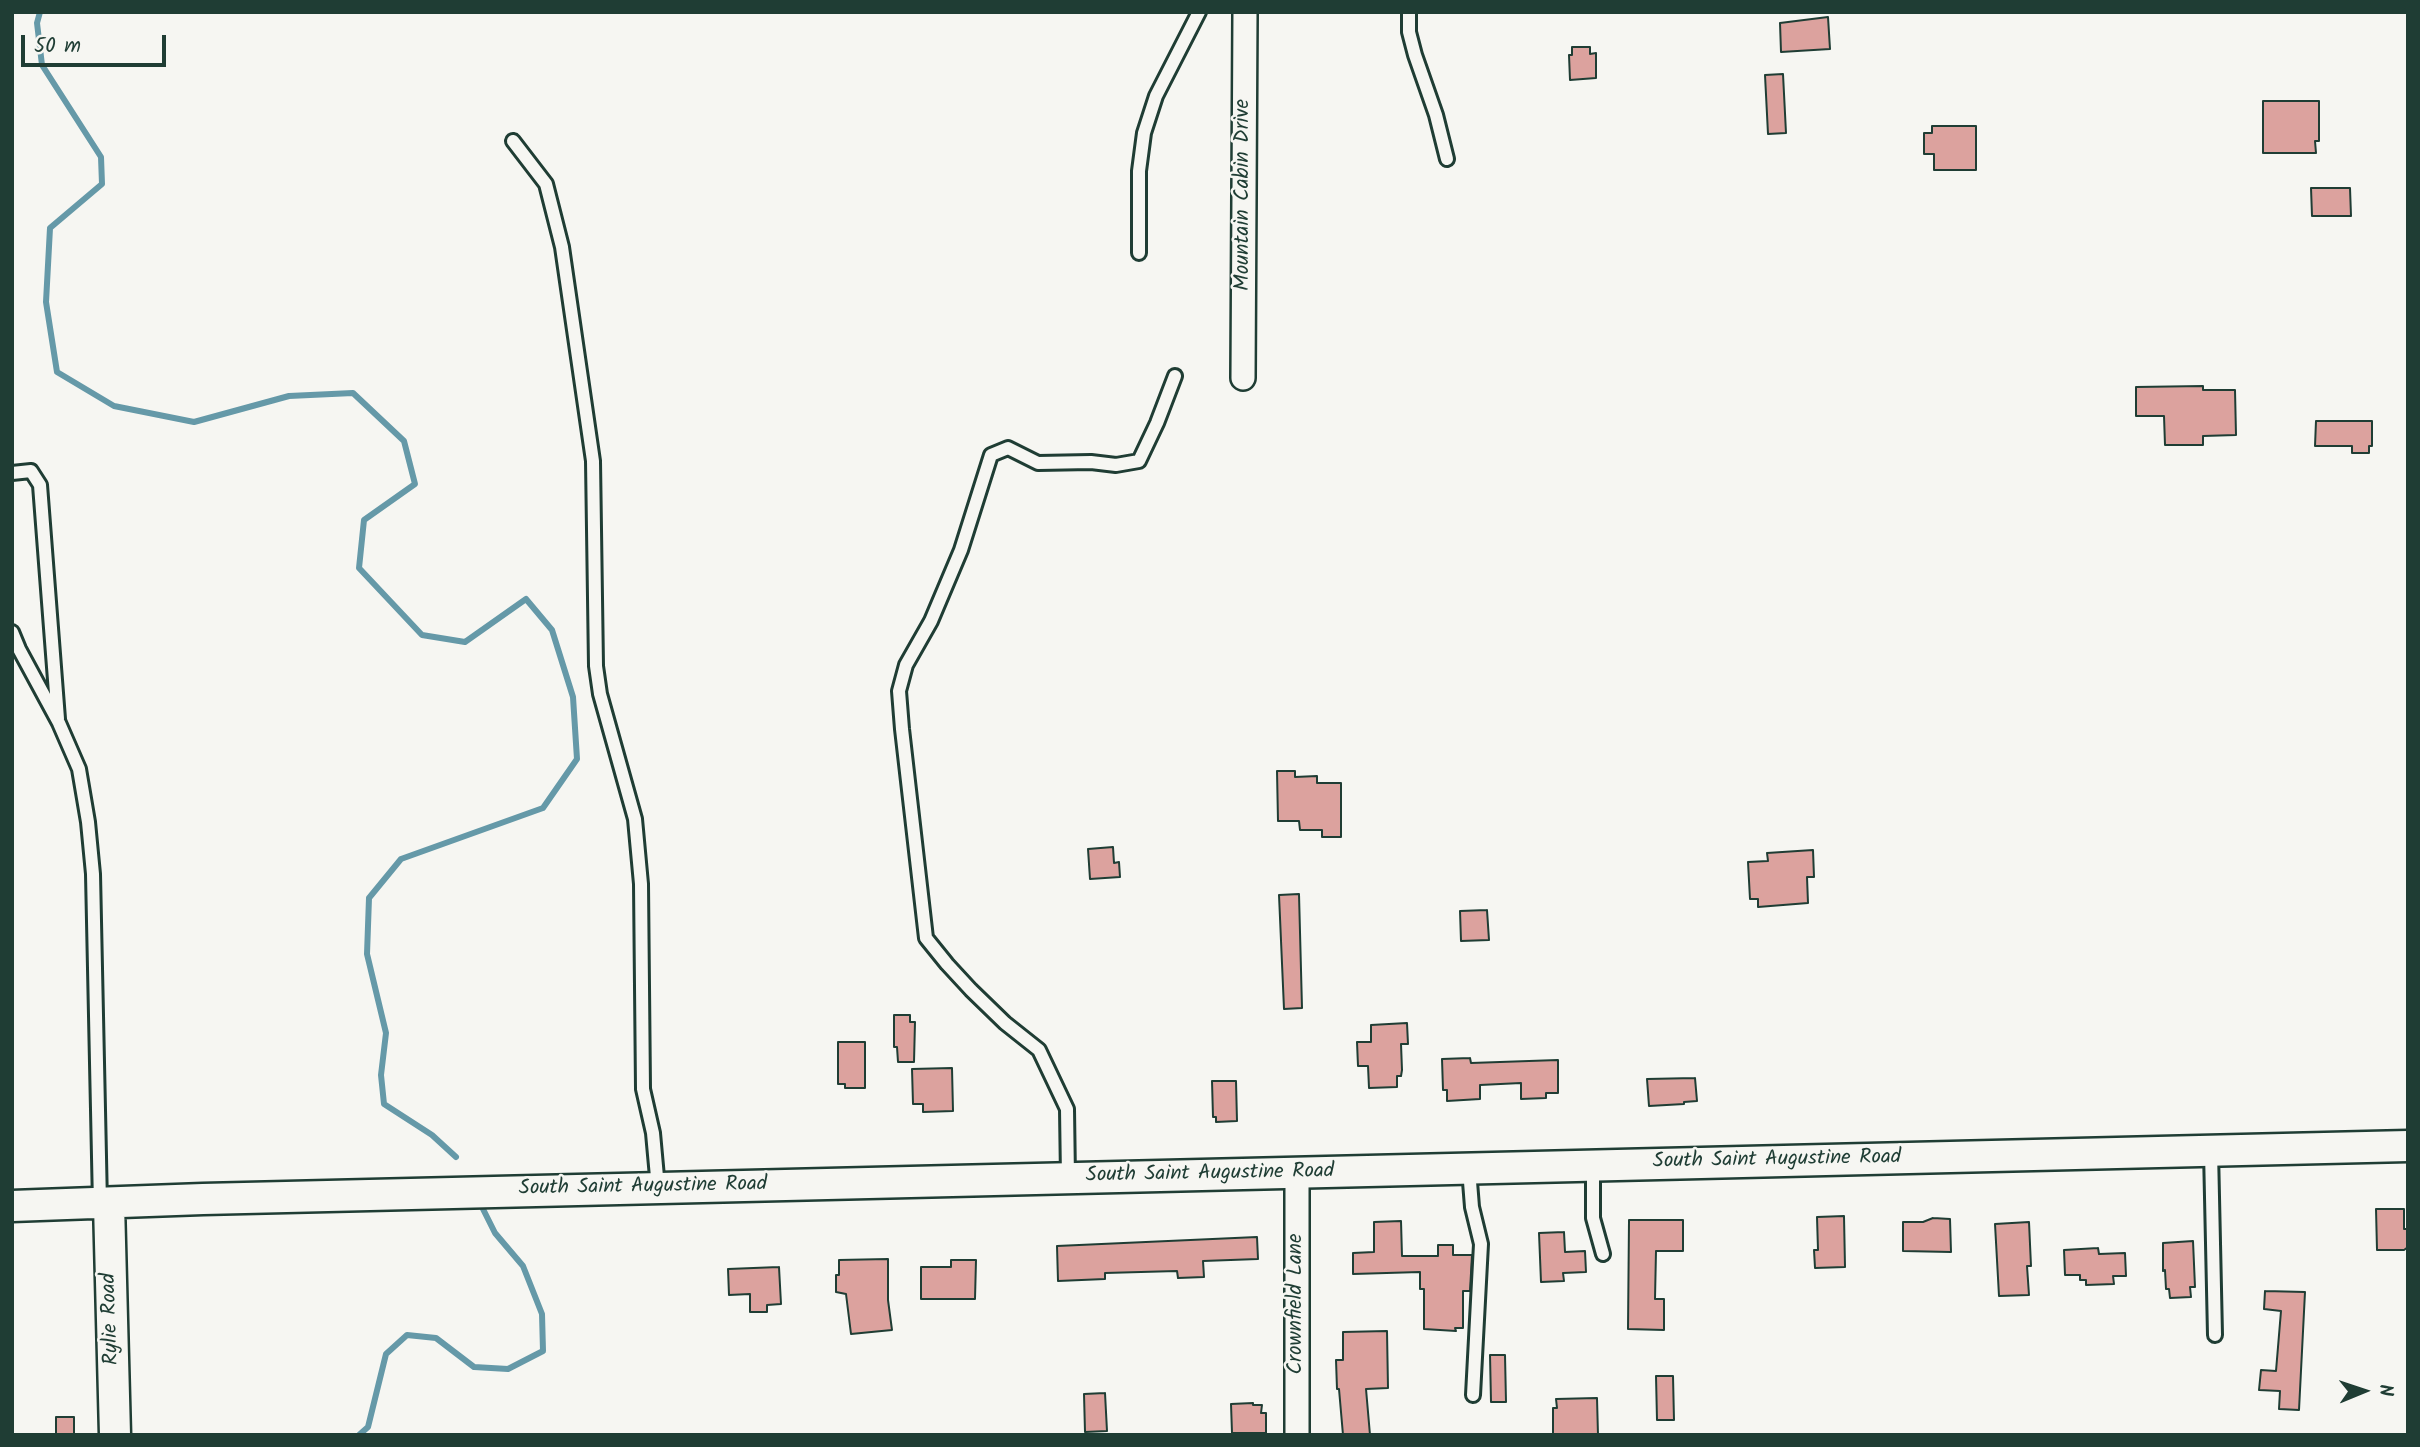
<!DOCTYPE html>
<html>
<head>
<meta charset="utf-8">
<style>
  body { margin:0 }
  #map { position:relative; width:2420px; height:1447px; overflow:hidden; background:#f6f6f2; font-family:Kalam,sans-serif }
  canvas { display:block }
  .frame { position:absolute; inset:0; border:14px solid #1f3d34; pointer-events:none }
  .north { position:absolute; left:2329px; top:1356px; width:70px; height:70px; -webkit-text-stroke:5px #f6f6f2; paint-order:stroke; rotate:88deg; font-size:19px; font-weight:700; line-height:28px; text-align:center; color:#1f3d34 }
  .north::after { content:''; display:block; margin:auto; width:24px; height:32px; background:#1f3d34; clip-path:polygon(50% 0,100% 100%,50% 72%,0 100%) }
  .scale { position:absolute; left:21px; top:35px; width:145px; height:32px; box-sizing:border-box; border:4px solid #1f3d34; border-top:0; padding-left:9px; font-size:21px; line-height:24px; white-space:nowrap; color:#1f3d34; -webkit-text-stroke:5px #f6f6f2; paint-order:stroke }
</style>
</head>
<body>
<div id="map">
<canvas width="2420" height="1447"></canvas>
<div class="frame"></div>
<div class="north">N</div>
<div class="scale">50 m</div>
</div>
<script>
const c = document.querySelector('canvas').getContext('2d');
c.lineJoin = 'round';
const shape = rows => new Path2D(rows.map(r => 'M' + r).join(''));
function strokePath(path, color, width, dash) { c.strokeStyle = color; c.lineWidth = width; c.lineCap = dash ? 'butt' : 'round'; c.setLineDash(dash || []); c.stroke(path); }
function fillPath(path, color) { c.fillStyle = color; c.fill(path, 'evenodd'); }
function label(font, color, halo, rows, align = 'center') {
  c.font = font + ' Kalam,sans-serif'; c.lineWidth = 5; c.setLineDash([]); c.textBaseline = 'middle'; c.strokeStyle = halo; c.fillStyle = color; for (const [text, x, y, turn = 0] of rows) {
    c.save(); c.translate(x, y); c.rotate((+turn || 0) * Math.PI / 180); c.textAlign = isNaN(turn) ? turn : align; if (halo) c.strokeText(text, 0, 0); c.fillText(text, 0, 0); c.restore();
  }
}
const stream = shape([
  [40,12,37,23,42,65,101,157,102,184,50,228,46,302,57,372,114,406,194,422,289,396,353,393,404,441,415,484,364,520,359,568,422,635,465,642,526,599,552,630,573,697,577,759,543,808,401,859,369,898,367,954,386,1033,381,1075,384,1104,432,1135,456,1157],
  [359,1435,368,1427,386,1354,407,1335,436,1338,474,1367,508,1369,543,1351,542,1314,523,1266,495,1233,483,1209]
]);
const building = shape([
  [1828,17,1830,49,1781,52,1780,23,1828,17],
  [1572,47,1590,47,1590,54,1596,53,1596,78,1570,80,1569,55,1572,55,1572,47],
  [1783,74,1786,133,1768,134,1765,75,1783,74],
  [2263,101,2319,101,2319,141,2315,141,2316,153,2263,153,2263,101],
  [1932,126,1976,126,1976,170,1934,170,1934,154,1924,154,1924,133,1932,133,1932,126],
  [2311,188,2350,188,2351,216,2312,216,2311,188],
  [2203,386,2203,390,2235,390,2236,435,2203,436,2203,445,2165,445,2164,416,2136,416,2136,387,2203,386],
  [2316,421,2372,421,2372,446,2369,446,2369,453,2352,453,2352,446,2315,446,2316,421],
  [1277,771,1295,771,1295,777,1317,776,1317,783,1341,783,1341,837,1322,837,1322,830,1300,830,1299,821,1278,821,1277,771],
  [1113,847,1114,863,1119,862,1120,877,1090,879,1088,849,1113,847],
  [1813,850,1814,877,1807,877,1808,903,1758,907,1758,899,1750,899,1748,862,1768,861,1767,853,1813,850],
  [1299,894,1302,1008,1284,1009,1279,895,1299,894],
  [1487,910,1489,940,1461,941,1460,911,1487,910],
  [894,1015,910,1015,910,1022,915,1022,914,1062,898,1062,897,1047,894,1047,894,1015],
  [1407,1023,1408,1044,1401,1044,1402,1070,1401,1076,1397,1076,1397,1087,1369,1088,1368,1066,1358,1066,1357,1042,1371,1042,1371,1025,1407,1023],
  [838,1042,865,1042,865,1088,845,1088,845,1084,838,1084,838,1042],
  [1470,1058,1471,1063,1558,1060,1558,1093,1546,1093,1546,1098,1521,1099,1521,1083,1480,1085,1480,1099,1447,1101,1447,1090,1443,1090,1442,1059,1470,1058],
  [952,1068,953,1111,923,1112,923,1104,913,1104,912,1069,952,1068],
  [1695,1078,1697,1101,1684,1102,1684,1104,1649,1106,1647,1079,1695,1078],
  [1212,1081,1236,1081,1237,1121,1216,1122,1216,1117,1213,1117,1212,1081],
  [2376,1209,2404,1209,2404,1229,2408,1229,2408,1247,2404,1250,2377,1250,2376,1209],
  [1844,1216,1845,1267,1815,1268,1814,1250,1818,1250,1817,1217,1844,1216],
  [1933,1218,1950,1219,1951,1252,1903,1251,1903,1222,1923,1222,1933,1218],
  [1629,1220,1683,1220,1683,1251,1656,1251,1655,1299,1664,1299,1664,1330,1628,1329,1629,1220],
  [1401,1221,1402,1256,1438,1256,1438,1245,1453,1245,1453,1255,1472,1255,1470,1291,1463,1291,1463,1328,1455,1328,1456,1331,1424,1329,1424,1289,1420,1289,1420,1272,1353,1274,1353,1253,1374,1252,1374,1222,1401,1221],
  [2029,1222,2031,1266,2027,1266,2029,1295,1999,1296,1995,1224,2029,1222],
  [1564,1232,1565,1252,1585,1251,1586,1272,1563,1273,1564,1281,1541,1282,1539,1233,1564,1232],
  [1257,1237,1258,1259,1203,1261,1204,1277,1178,1278,1177,1271,1105,1273,1105,1279,1058,1281,1057,1246,1257,1237],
  [2193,1241,2195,1287,2190,1287,2191,1297,2170,1298,2169,1289,2166,1289,2165,1270,2163,1271,2163,1243,2193,1241],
  [2098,1248,2099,1254,2125,1253,2126,1276,2113,1276,2114,1284,2086,1285,2086,1280,2080,1280,2080,1275,2065,1275,2064,1250,2098,1248],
  [888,1259,888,1300,892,1330,851,1334,846,1294,836,1292,836,1275,839,1275,839,1260,888,1259],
  [951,1260,976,1260,975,1299,921,1299,921,1267,951,1267,951,1260],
  [779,1267,781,1304,767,1305,767,1312,750,1312,750,1294,729,1295,728,1269,779,1267],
  [2265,1291,2305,1292,2299,1410,2279,1409,2280,1391,2259,1390,2261,1370,2276,1371,2281,1311,2264,1309,2265,1291],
  [1387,1331,1388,1388,1366,1389,1370,1435,1343,1435,1339,1389,1337,1389,1336,1360,1343,1360,1343,1332,1387,1331],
  [1490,1355,1505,1355,1506,1402,1491,1402,1490,1355],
  [1656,1376,1673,1376,1674,1420,1657,1420,1656,1376],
  [1105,1393,1107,1431,1085,1432,1084,1394,1105,1393],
  [1597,1398,1598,1435,1553,1435,1553,1408,1557,1408,1556,1399,1597,1398],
  [1253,1403,1253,1405,1262,1405,1261,1413,1266,1413,1266,1433,1232,1433,1231,1404,1253,1403],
  [56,1417,74,1417,74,1435,56,1435,56,1417]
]);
const service = shape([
  [1409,12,1409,32,1415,55,1436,115,1447,159],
  [513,141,546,184,562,247,593,461,596,666,600,694,635,819,641,884,643,1089,653,1133,658,1188],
  [1139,253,1139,171,1144,133,1156,96,1199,12],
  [12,473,31,471,40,485,58,719],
  [12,632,19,649,59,723,79,769,88,822,93,874,100,1204],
  [2211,1151,2215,1335],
  [1593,1166,1593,1218,1603,1254],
  [1469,1169,1472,1207,1481,1244,1473,1395],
  [1068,1178,1067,1109,1039,1050,1005,1023,971,990,947,964,926,938,902,729,899,691,906,665,931,621,961,550,991,455,1008,448,1038,463,1091,462,1116,465,1139,461,1157,423,1175,376]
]);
const minor = shape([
  [1243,378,1245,12],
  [1297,1435,1297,1172]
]);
const tertiary = shape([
  [109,1204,115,1435],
  [12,1206,203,1199,2408,1146]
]);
const streetNames = [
  ["Mountain Cabin Drive",1244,195,-90],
  ["South Saint Augustine Road",1777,1161,-1],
  ["South Saint Augustine Road",1210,1175,-1],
  ["South Saint Augustine Road",643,1188,-1],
  ["Crownfield Lane",1297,1304,-90],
  ["Rylie Road",112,1319,-92]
];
strokePath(stream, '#6599a8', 6);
fillPath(building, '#dca29e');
strokePath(building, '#1f3d34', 2);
strokePath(service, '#1f3d34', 18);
strokePath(minor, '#1f3d34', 28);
strokePath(tertiary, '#1f3d34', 35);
strokePath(service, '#f6f6f2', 12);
strokePath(minor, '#f6f6f2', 23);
strokePath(tertiary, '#f6f6f2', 30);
label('21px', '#1f3d34', '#f6f6f2', streetNames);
</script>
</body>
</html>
